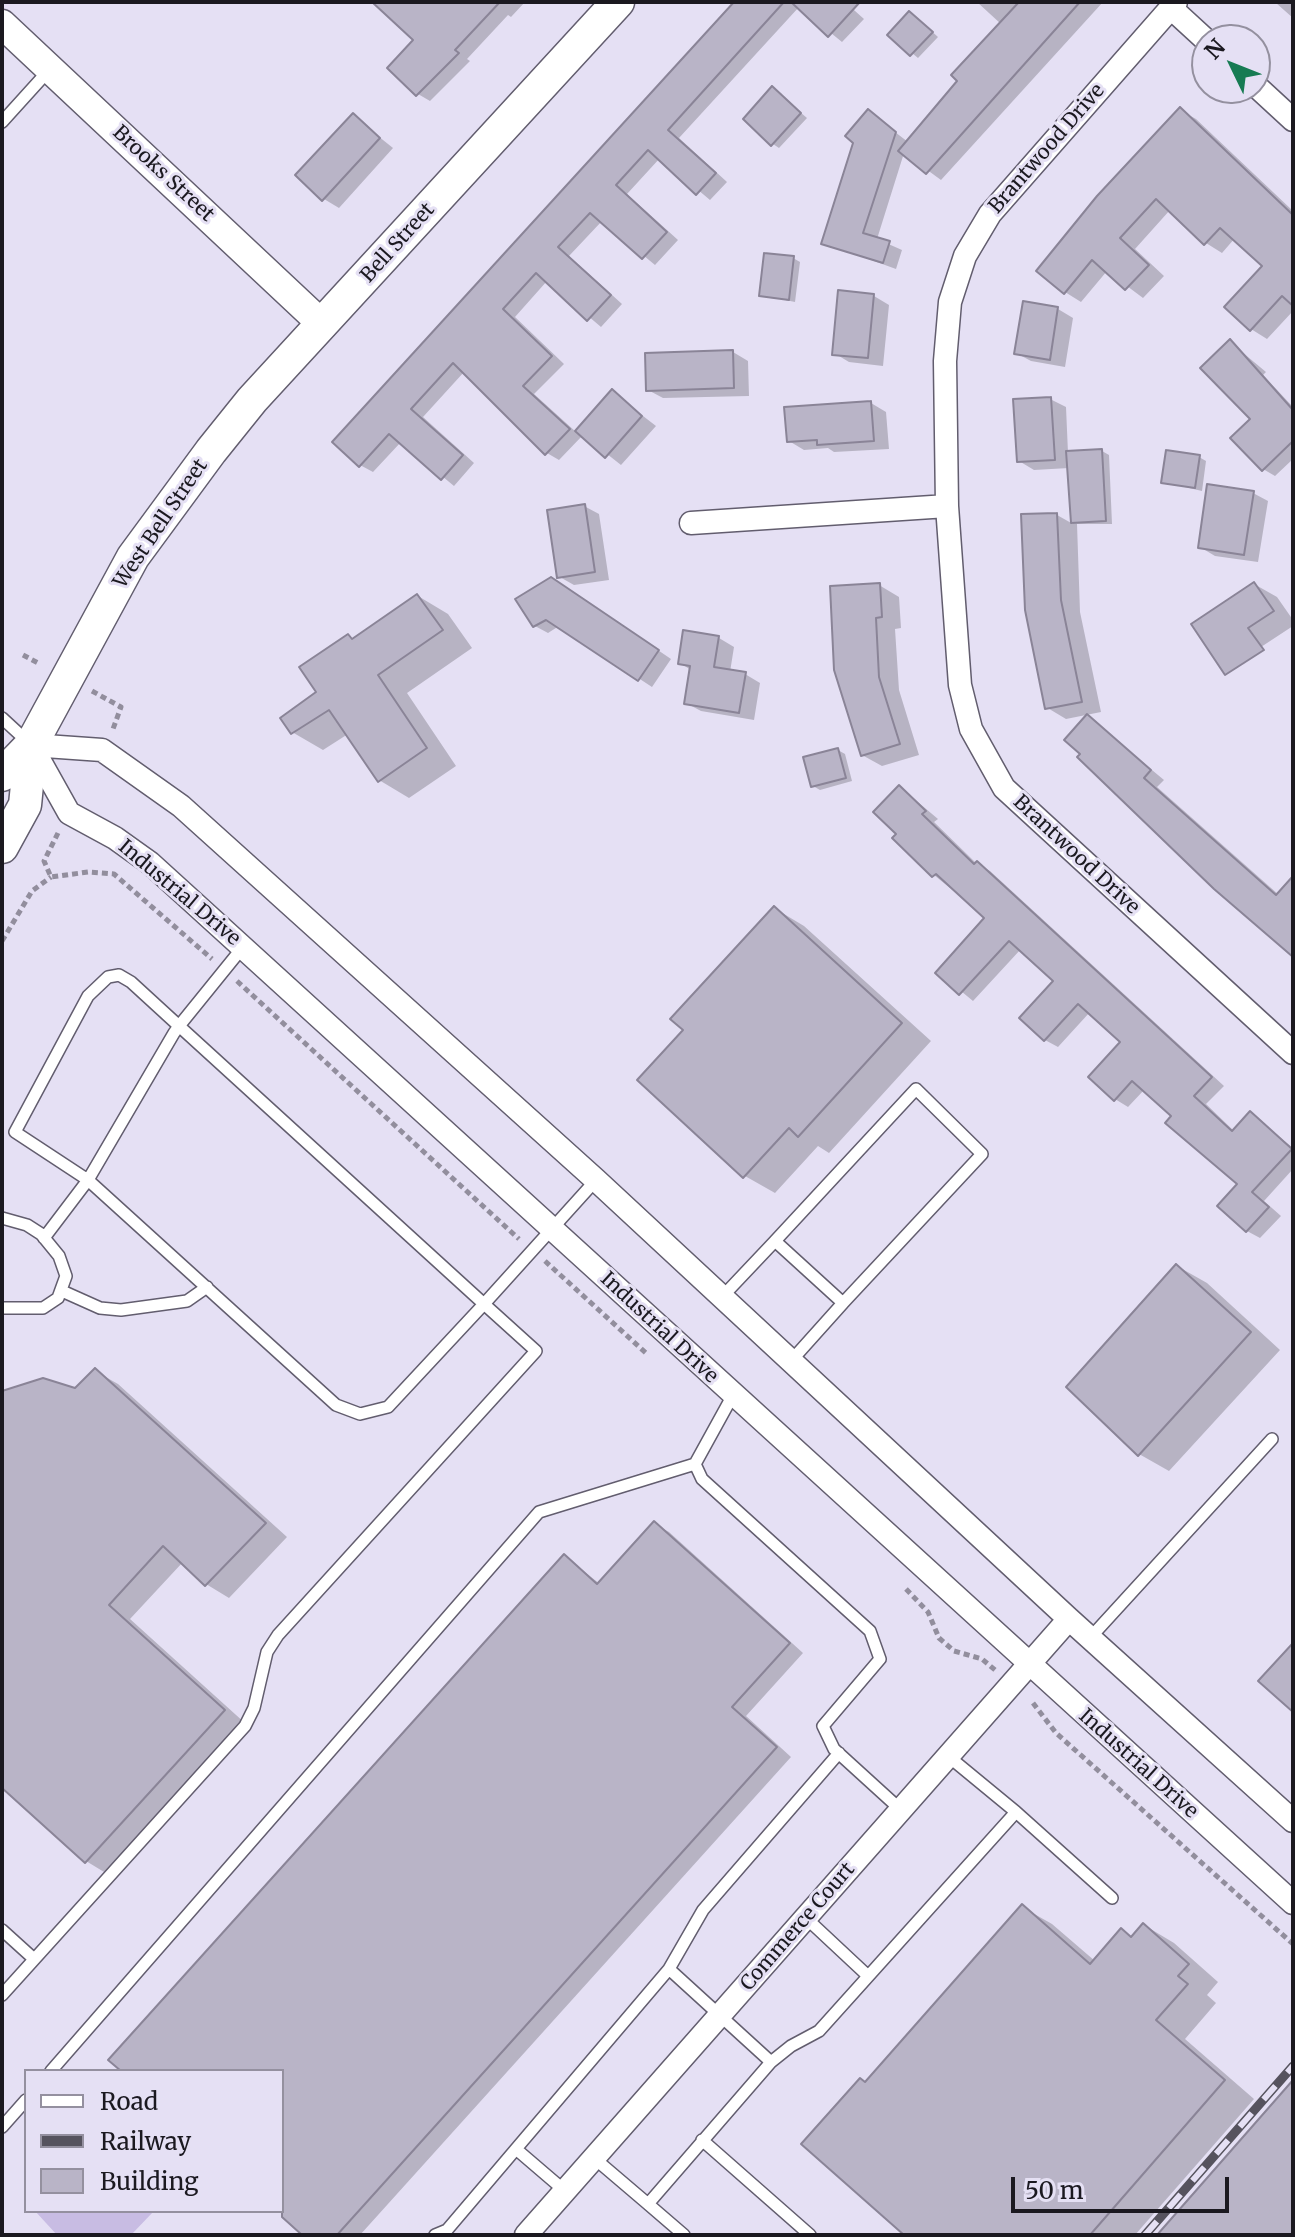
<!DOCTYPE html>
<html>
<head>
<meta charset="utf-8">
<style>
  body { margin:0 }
  #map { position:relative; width:1295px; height:2237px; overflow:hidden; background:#e5e0f4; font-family:Merriweather,serif }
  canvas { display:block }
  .frame { position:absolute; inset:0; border:4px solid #1b1920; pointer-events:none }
  .legend { position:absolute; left:24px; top:2069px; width:260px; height:144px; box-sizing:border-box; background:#e5e0f4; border:2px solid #94909f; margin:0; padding:10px 14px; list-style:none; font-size:24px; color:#1b1920 }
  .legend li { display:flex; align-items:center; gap:16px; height:40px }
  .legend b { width:40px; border:2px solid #94909f }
  .north { position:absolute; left:1191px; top:24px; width:80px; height:80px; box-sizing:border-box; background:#e5e0f4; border:2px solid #94909f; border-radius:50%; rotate:313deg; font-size:22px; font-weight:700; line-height:32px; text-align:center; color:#1b1920 }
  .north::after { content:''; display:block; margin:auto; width:28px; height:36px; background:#177b53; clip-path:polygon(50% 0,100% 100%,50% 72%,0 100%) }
  .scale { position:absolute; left:1011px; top:2177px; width:218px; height:36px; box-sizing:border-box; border:4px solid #1b1920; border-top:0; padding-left:10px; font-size:24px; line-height:28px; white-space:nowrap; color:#1b1920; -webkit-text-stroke:6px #e5e0f4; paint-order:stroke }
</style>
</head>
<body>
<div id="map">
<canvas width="1295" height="2237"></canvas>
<div class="frame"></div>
<ul class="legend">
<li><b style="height:10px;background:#fff"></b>Road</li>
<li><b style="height:10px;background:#56535e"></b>Railway</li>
<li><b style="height:22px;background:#b9b4c7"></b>Building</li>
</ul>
<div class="north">N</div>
<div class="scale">50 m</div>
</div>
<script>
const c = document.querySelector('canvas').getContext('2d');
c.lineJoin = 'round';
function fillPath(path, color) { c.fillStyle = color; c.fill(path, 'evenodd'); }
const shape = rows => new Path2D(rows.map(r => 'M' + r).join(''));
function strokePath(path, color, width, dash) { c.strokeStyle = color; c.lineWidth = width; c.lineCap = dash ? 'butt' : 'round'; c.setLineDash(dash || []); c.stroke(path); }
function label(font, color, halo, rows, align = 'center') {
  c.font = font + ' Merriweather,serif'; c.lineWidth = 6; c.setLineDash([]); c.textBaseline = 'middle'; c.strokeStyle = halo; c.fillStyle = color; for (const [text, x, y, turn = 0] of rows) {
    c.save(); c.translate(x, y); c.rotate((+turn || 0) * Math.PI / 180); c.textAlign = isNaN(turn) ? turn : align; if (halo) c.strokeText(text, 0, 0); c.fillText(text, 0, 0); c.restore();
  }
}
const water = shape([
  [35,2211,154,2211,131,2235,57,2235]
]);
const shadow = shape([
  [375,2,525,2,511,17,508,15,467,59,470,61,430,101,418,94,416,40],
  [736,2,845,2,864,19,842,42,799,7,679,138,727,182,710,200,660,158,627,194,678,240,655,265,602,221,569,256,622,304,601,327,547,281,515,317,564,364,534,394,576,432,612,392,656,426,621,465,583,435,559,460,547,453,464,372,423,417,474,463,454,486,401,442,373,472,360,465],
  [977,2,1103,2,941,180,904,153,877,239,902,250,896,269,824,243,869,112,908,142,960,81,1001,24],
  [1293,2,1293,18,1276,3,1277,2],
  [916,17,938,37,918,58,890,35],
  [773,89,807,118,779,148,773,144],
  [1180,110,1196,119,1293,211,1293,311,1267,339,1251,329,1265,266,1235,238,1222,253,1206,243,1170,210,1135,249,1164,276,1143,298,1107,271,1081,302,1065,292],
  [353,116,393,148,339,208,324,199],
  [793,258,800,262,795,302,761,295],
  [840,293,874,296,889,305,883,366,849,362,834,353],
  [1058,309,1073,318,1065,367,1031,361,1016,353],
  [1230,342,1266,372,1263,375,1293,407,1293,459,1275,476,1263,469,1253,419],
  [733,352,748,361,749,396,663,398,648,390],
  [1050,399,1066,407,1068,453,1102,451,1109,455,1112,524,1077,524,1080,612,1101,712,1066,719,1046,707,1057,515,1073,524,1069,468,1034,470,1019,461],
  [871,403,886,412,889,449,834,452,828,448,804,450,789,441],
  [1199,457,1206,461,1202,491,1163,482],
  [1253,493,1268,501,1258,562,1215,556,1200,547],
  [584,506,599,514,609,580,574,585,558,576],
  [1254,584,1277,597,1293,620,1293,626,1235,664],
  [879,585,899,597,901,628,895,629,899,690,919,755,882,766,862,755],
  [565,587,671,659,652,687,559,626,548,633,535,626],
  [418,596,448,614,472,648,407,693,456,766,409,798,379,780,348,734,323,750,292,732,319,693,349,636,354,640],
  [685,632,719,638,734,647,730,672,745,674,760,683,754,720,701,711,686,703,691,670,680,663],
  [1087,716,1164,780,1157,787,1279,895,1293,879,1293,955],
  [838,750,845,754,852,781,820,790,813,786],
  [900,787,938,819,934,822,977,864,990,871,1224,1086,1206,1104,1234,1131,1250,1113,1293,1148,1293,1169,1264,1201,1281,1216,1260,1238,1247,1231,1240,1184,1173,1116,1144,1090,1128,1107,1115,1099,1123,1042,1090,1012,1058,1047,1045,1040,1056,981,1021,949,973,1001,938,972,987,918,934,875,899,834],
  [774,908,804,926,931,1041,829,1153,818,1146,775,1193,745,1176,685,1030],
  [1177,1266,1207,1283,1280,1350,1169,1471,1139,1454],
  [95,1371,118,1384,287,1537,229,1598,206,1584,183,1562,130,1619,246,1724,109,1875,86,1861,2,1786,2,1390,75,1391],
  [654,1524,669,1532,803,1653,746,1716,791,1757,360,2235,305,2235,279,2211,282,2211,282,2071,123,2071,564,1556,600,1584],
  [1022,1907,1052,1924,1095,1961,1121,1931,1133,1937,1144,1925,1174,1943,1218,1982,1207,1995,1216,2003,1185,2039,1254,2099,1135,2235,907,2235,867,2084]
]);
const building = shape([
  [372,2,500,2,455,50,459,53,416,96,387,68,413,40,372,2],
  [734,2,784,2,668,130,716,173,696,195,648,150,616,185,667,232,642,259,590,213,558,247,611,295,587,321,536,273,503,309,552,356,523,386,570,429,545,455,453,363,411,409,463,455,441,480,389,434,359,467,332,442,734,2],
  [791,2,860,2,828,37,791,2],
  [1019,2,1080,2,926,174,898,151,957,81,951,75,1019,2],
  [909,11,933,32,910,56,887,35,909,11],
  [772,86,801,113,771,146,743,119,772,86],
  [1180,107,1293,215,1293,306,1282,296,1250,331,1224,307,1262,266,1220,228,1204,245,1156,199,1120,238,1149,265,1125,290,1092,260,1064,294,1036,271,1097,196,1180,107],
  [868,109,896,132,863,233,890,241,883,263,821,244,853,143,845,136,868,109],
  [353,113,380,138,322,201,295,175,353,113],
  [764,253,794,256,789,300,759,296,764,253],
  [838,290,874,294,868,358,832,355,838,290],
  [1023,301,1058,307,1050,360,1014,354,1023,301],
  [1230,339,1293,410,1293,441,1262,471,1230,438,1250,419,1200,368,1230,339],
  [733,350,734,388,646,391,645,353,733,350],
  [612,389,642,416,605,458,575,431,612,389],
  [1051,397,1055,460,1017,462,1013,399,1051,397],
  [871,401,874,441,817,445,817,440,787,442,784,407,871,401],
  [1102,449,1106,521,1071,523,1066,451,1102,449],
  [1166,450,1200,455,1195,488,1161,483,1166,450],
  [1207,484,1254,491,1244,555,1198,548,1207,484],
  [585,504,595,572,557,578,547,510,585,504],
  [1057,513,1061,600,1082,702,1045,709,1025,610,1021,514,1057,513],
  [551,577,659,650,638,681,546,620,533,627,515,599,551,577],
  [1254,582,1274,611,1248,628,1264,650,1225,675,1191,624,1254,582],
  [880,583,882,617,876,618,879,677,900,744,861,756,834,670,830,586,880,583],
  [417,594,443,630,378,675,427,748,378,782,329,710,291,734,280,718,316,692,299,667,348,634,352,639,417,594],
  [683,630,719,636,714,667,746,672,739,713,684,704,690,666,678,664,683,630],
  [1087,714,1151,770,1144,778,1276,895,1293,876,1293,957,1214,889,1077,757,1080,754,1064,740,1087,714],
  [838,748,846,778,811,787,803,757,838,748],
  [899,785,926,811,922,814,974,864,977,861,1212,1077,1194,1096,1232,1131,1250,1111,1292,1149,1252,1192,1269,1207,1246,1232,1217,1206,1237,1184,1165,1123,1171,1116,1132,1081,1114,1101,1088,1077,1120,1042,1078,1004,1044,1041,1019,1018,1053,981,1009,941,959,995,935,973,984,918,936,874,932,877,892,838,896,834,873,812,899,785],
  [774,906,902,1023,798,1137,789,1128,743,1178,637,1080,683,1030,670,1019,774,906],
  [1176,1264,1251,1332,1138,1456,1066,1387,1176,1264],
  [95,1368,266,1523,205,1586,163,1546,109,1605,225,1710,85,1863,2,1788,2,1391,43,1378,75,1388,95,1368],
  [654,1521,790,1643,732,1707,777,1747,337,2235,302,2235,282,2217,282,2071,121,2071,108,2060,564,1554,597,1584,654,1521],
  [1293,1643,1293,1712,1258,1681,1293,1643],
  [1022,1904,1090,1964,1121,1928,1131,1937,1143,1923,1189,1964,1178,1976,1188,1984,1156,2020,1225,2080,1090,2235,904,2235,801,2144,860,2078,865,2082,1022,1904],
  [1293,2080,1293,2235,1157,2235,1293,2080]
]);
const path = shape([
  [23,655,40,664],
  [92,691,121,707,113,729],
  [58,833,44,861,51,877,88,872,114,874,212,959],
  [2,941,32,891,51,877],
  [237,981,519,1239],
  [545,1261,647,1354],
  [906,1589,928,1612,939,1638,954,1651,982,1659,995,1670],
  [1033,1703,1056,1733,1293,1944]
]);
const service = shape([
  [2,122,50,69],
  [2,718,28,742],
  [916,1089,982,1154,843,1303,775,1241,916,1089],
  [2,1218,27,1225,41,1234,59,1256,66,1276,58,1298,43,1308,2,1308],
  [44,1238,88,1180,15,1132,88,996,108,977,119,975,131,982,179,1026,484,1304,388,1407,360,1414,336,1405,88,1180,174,1033,179,1026,243,947],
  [62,1291,100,1308,121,1310,187,1301,207,1287],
  [722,1297,775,1241],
  [791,1361,843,1303],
  [733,1395,695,1464,702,1479,870,1631,880,1659,823,1726,834,1749,901,1810],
  [1090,1638,1272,1439],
  [1016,1812,1112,1898],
  [806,1918,867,1975],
  [2,1930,34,1959],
  [669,1969,703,1910,839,1753],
  [2,1995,245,1726,254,1708,267,1652,278,1635,536,1351,484,1304,596,1180],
  [51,2071,539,1512,695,1464],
  [2,2127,26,2100],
  [702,2140,810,2235],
  [516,2149,565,2191],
  [594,2158,648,2204,771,2062,791,2046,819,2031,1016,1812,948,1756],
  [648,2204,684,2235],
  [435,2235,447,2230,669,1969,771,2062]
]);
const minor = shape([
  [1176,2,990,214,965,256,950,302,945,361,947,506,960,685,971,729,1004,788,1293,1053],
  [1171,8,1207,41],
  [1255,85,1293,120],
  [691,523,947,506],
  [31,745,69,813,115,838,150,863,1293,1903],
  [31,745,102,750,181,806,596,1180,1069,1619,1293,1821],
  [526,2235,1069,1619]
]);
const tertiary = shape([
  [2,24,323,325]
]);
const secondary = shape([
  [2,775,31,745,133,557,211,451,252,400,618,2],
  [2,847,25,805,31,745]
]);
const rail = shape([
  [1145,2235,1293,2066]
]);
const streetNames = [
  ["Brantwood Drive",1047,149,-49],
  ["Brooks Street",163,174,43],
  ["Bell Street",398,243,-48],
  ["West Bell Street",161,524,-56],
  ["Brantwood Drive",1076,855,43],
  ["Industrial Drive",179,893,40],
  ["Industrial Drive",659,1328,43],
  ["Industrial Drive",1138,1764,42],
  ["Commerce Court",798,1927,-49]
];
fillPath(water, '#c8bce3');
fillPath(shadow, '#0003');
fillPath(building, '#b9b4c7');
strokePath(building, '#8a8497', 2);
strokePath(service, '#625d6e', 14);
strokePath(minor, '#625d6e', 25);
strokePath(tertiary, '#625d6e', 31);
strokePath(secondary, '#625d6e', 35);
strokePath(path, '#928e9d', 5, [6, 4]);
strokePath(service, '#fff', 11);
strokePath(minor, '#fff', 22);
strokePath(tertiary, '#fff', 28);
strokePath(secondary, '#fff', 32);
strokePath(rail, '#56535e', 9);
strokePath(rail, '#e5e0f4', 6, [18]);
label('20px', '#1b1920', '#e5e0f4', streetNames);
</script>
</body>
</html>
